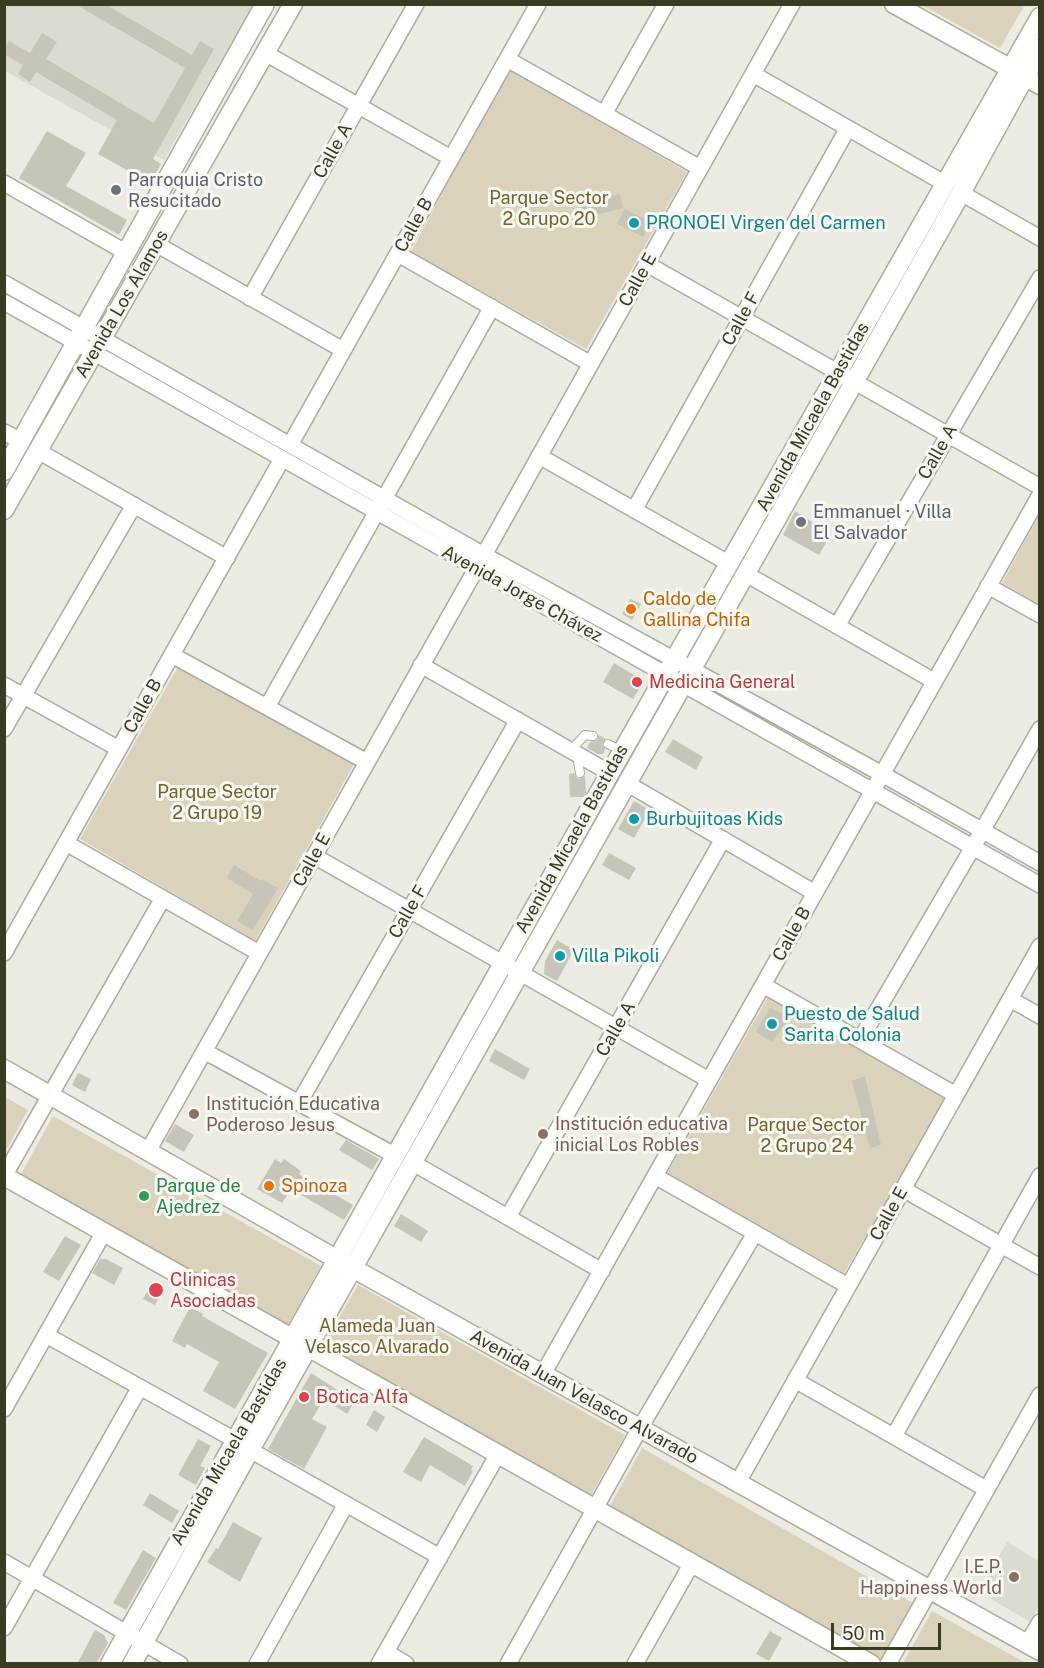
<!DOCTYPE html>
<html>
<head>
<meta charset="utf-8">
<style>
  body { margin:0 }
  #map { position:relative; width:1044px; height:1668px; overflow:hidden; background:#ecebe2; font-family:"Public Sans",sans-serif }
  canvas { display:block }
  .frame { position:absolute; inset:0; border:6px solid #383c23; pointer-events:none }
  .scale { position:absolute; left:831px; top:1623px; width:110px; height:27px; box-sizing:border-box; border:3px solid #383c23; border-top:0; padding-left:8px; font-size:18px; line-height:21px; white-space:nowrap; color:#383c23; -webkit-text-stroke:4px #f8f8f3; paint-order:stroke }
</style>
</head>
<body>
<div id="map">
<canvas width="1044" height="1668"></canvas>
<div class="frame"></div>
<div class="scale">50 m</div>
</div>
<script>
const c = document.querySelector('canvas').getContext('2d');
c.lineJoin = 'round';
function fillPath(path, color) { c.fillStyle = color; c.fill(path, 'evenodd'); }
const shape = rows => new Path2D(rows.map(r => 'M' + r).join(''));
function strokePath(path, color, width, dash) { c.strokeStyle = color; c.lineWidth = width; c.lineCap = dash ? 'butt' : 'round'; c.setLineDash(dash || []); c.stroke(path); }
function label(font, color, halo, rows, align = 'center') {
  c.font = font + ' "Public Sans",sans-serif'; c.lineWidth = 6; c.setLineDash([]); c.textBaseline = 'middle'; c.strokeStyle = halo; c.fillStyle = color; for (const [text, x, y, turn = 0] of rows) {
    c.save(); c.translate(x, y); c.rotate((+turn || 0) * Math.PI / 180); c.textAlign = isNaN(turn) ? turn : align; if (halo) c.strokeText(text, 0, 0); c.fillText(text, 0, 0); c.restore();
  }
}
const built = shape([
  [5,5,253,5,164,160,5,71],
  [1007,1542,1039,1561,1039,1606,1030,1622,979,1592]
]);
const green = shape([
  [1022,5,1024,6,1000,48,922,5],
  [509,68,687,172,586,349,411,252],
  [1039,515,1039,604,1002,583],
  [178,667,354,764,255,941,80,839],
  [768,997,948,1097,844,1273,667,1174],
  [5,1097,28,1110,5,1152],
  [53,1116,321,1266,288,1325,20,1176],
  [358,1285,625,1435,590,1497,322,1347],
  [642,1448,913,1603,880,1660,610,1506],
  [932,1611,1026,1663,903,1663]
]);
const building = shape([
  [75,4,105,4,192,55,200,41,214,49,153,159,161,164,150,183,98,154,117,120,36,72,30,82,18,74,23,65,4,54,4,49,9,41,30,53,42,33,57,42,46,59,154,123,185,68],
  [47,131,86,153,66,186,127,220,119,235,19,178],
  [620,194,623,208,581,219,577,205],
  [625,209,651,222,643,237,617,224],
  [795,511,831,534,819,555,783,535],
  [630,599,641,604,632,620,622,614],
  [614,663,644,681,633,699,603,682],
  [599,735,606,739,602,744,605,749,603,754,598,754,587,748,590,742,597,740],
  [673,739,703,757,696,770,665,752],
  [574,773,578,779,585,776,586,793,584,797,570,797,569,774],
  [634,801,650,810,634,838,618,829],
  [609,853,636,868,629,880,602,865],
  [234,865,261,881,262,879,278,888,253,930,237,921,253,894,227,878],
  [557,940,574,950,557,981,544,974,545,961],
  [770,1008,789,1016,773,1042,756,1032],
  [495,1049,530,1069,524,1080,489,1061],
  [78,1073,91,1079,85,1092,72,1085],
  [865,1076,881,1145,870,1148,852,1081],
  [175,1124,194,1135,184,1152,165,1141],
  [346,1140,379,1159,372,1170,339,1150],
  [275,1159,281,1163,284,1159,301,1171,299,1174,353,1205,344,1220,291,1189,282,1203,257,1189],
  [401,1214,428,1231,421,1242,394,1226],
  [65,1236,81,1245,59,1281,43,1272],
  [100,1259,106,1259,123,1268,114,1285,92,1273],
  [152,1283,163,1290,155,1305,143,1299],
  [190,1307,203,1314,202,1316,268,1353,235,1409,203,1391,219,1362,187,1344,185,1348,172,1341],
  [311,1373,355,1401,347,1414,324,1399,312,1419,327,1427,304,1469,268,1449],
  [374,1410,385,1417,377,1432,366,1425],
  [424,1437,473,1466,471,1470,473,1471,465,1486,430,1465,421,1482,403,1472],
  [198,1439,211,1446,200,1466,205,1468,196,1485,178,1475],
  [150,1493,179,1511,172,1523,143,1505],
  [233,1522,262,1538,240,1582,207,1562,216,1548,218,1549],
  [143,1550,156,1558,126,1610,113,1603],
  [95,1630,104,1635,108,1643,96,1664,77,1664],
  [770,1631,782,1638,769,1661,756,1654]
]);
const lane = shape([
  [608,744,622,751],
  [571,750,585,735,593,736],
  [577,755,580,773]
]);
const street = shape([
  [265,53,451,158],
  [507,59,700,168],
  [753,74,944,183],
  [604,114,666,4],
  [4,183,127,253],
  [961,193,1040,238],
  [156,244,343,350],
  [398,254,591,364],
  [647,264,1040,487],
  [4,283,484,555,882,774,1040,863],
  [250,298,416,4],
  [4,302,1040,885],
  [4,432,21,441],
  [290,445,538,4],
  [38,451,227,558],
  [539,456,730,564],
  [634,510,848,128],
  [484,555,792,4],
  [746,574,934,681],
  [988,586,1040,615],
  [837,626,1040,278],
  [172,655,367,762],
  [421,665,610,773],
  [4,685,119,749],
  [267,707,492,307],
  [4,729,134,505],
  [628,784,815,893],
  [66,843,259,953],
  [314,856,709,1080],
  [4,953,282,459],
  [763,985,956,1095],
  [1010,999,1040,1016],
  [860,1040,973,847,1040,729],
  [204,1051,396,1156],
  [299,1103,518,720],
  [148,1151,476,569],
  [413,1163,602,1271],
  [4,1176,163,898],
  [655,1176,848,1286],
  [903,1189,1040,1267],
  [508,1217,723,839],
  [46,1335,235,1440],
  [543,1374,1040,495],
  [795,1380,986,1489],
  [4,1409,104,1232],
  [894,1436,1040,1176],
  [250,1450,440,1557],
  [738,1482,1040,946],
  [4,1562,180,1664],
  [4,1628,140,1387],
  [1027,1644,1040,1622],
  [386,1652,406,1664],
  [257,1664,346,1504],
  [379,1664,498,1454],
  [508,1664,640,1428,755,1233],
  [635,1664,692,1563],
  [888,1664,1040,1395]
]);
const secondary = shape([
  [894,4,1040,85],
  [4,471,265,4],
  [4,510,293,4],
  [4,1069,338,1260,1040,1651],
  [4,1176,871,1664],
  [110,1664,610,773,1040,17],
  [132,1664,250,1450,961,193,1040,49]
]);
const markers = [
  [116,190,6,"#6b7280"],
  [634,223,6,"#0f9aa8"],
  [801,522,6,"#6b7280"],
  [631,609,6,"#e8710a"],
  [637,682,6,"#e0444e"],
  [634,819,6,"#0f9aa8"],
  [560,956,6,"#0f9aa8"],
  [772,1024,6,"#0f9aa8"],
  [194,1114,6,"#8d6e63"],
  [543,1134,6,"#8d6e63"],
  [269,1186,6,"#e8710a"],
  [144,1196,6,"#2e9e5b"],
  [156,1290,8,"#e0444e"],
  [304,1397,6,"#e0444e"],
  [1014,1577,6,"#8d6e63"]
];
const streetNames = [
  ["Calle A",333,151,-61],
  ["Calle B",414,225,-61],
  ["Calle E",638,280,-61],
  ["Avenida Los Alamos",122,304,-60],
  ["Calle F",741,319,-61],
  ["Avenida Micaela Bastidas",813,417,-61],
  ["Calle A",938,452,-60],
  ["Avenida Jorge Chávez",522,594,29],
  ["Calle B",143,706,-61],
  ["Avenida Micaela Bastidas",572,839,-61],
  ["Calle E",312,860,-61],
  ["Calle F",408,912,-60],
  ["Calle B",792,934,-61],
  ["Calle A",616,1029,-60],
  ["Calle E",889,1214,-61],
  ["Avenida Juan Velasco Alvarado",584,1397,29],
  ["Avenida Micaela Bastidas",229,1452,-60]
];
const worshipNames = [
  ["Parroquia Cristo",128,180],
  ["Resucitado",128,201],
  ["Emmanuel · Villa",813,512],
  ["El Salvador",813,533]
];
const parkNames = [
  ["Parque Sector",549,198],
  ["2 Grupo 20",549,219],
  ["Parque Sector",217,792],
  ["2 Grupo 19",217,813],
  ["Parque Sector",807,1125],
  ["2 Grupo 24",807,1146],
  ["Alameda Juan",377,1326],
  ["Velasco Alvarado",377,1347]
];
const cultureNames = [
  ["PRONOEI Virgen del Carmen",646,223],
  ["Burbujitoas Kids",646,819],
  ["Villa Pikoli",572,956],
  ["Puesto de Salud",784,1014],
  ["Sarita Colonia",784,1035]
];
const foodNames = [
  ["Caldo de",643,599],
  ["Gallina Chifa",643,620],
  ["Spinoza",281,1186]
];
const healthNames = [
  ["Medicina General",649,682],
  ["Clinicas",170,1280],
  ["Asociadas",170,1301],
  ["Botica Alfa",316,1397]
];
const educationNames = [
  ["Institución Educativa",206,1104],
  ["Poderoso Jesus",206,1125],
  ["Institución educativa",555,1124],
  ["inicial Los Robles",555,1145],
  ["I.E.P.",1002,1567,"right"],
  ["Happiness World",1002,1588,"right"]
];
const leisureNames = [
  ["Parque de",156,1186],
  ["Ajedrez",156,1207]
];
fillPath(built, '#dbdbd0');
fillPath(green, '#dbd2bc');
fillPath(building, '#c6c5b8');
strokePath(lane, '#abac9d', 10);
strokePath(street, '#abac9d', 18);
strokePath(secondary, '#adae99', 21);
strokePath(lane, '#fff', 8);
strokePath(street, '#fff', 15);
strokePath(secondary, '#fff', 18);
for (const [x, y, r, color] of markers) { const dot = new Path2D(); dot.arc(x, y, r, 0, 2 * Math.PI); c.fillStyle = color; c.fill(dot); strokePath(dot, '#f8f8f3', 2); }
label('18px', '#383c23', '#f8f8f3', streetNames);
label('18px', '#5b616d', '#f8f8f3', worshipNames, 'left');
label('18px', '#706330', '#f8f8f3', parkNames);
label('18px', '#0d838f', '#f8f8f3', cultureNames, 'left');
label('18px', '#c56008', '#f8f8f3', foodNames, 'left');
label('18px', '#be3a42', '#f8f8f3', healthNames, 'left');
label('18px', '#785e54', '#f8f8f3', educationNames, 'left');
label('18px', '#27864d', '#f8f8f3', leisureNames, 'left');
</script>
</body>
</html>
